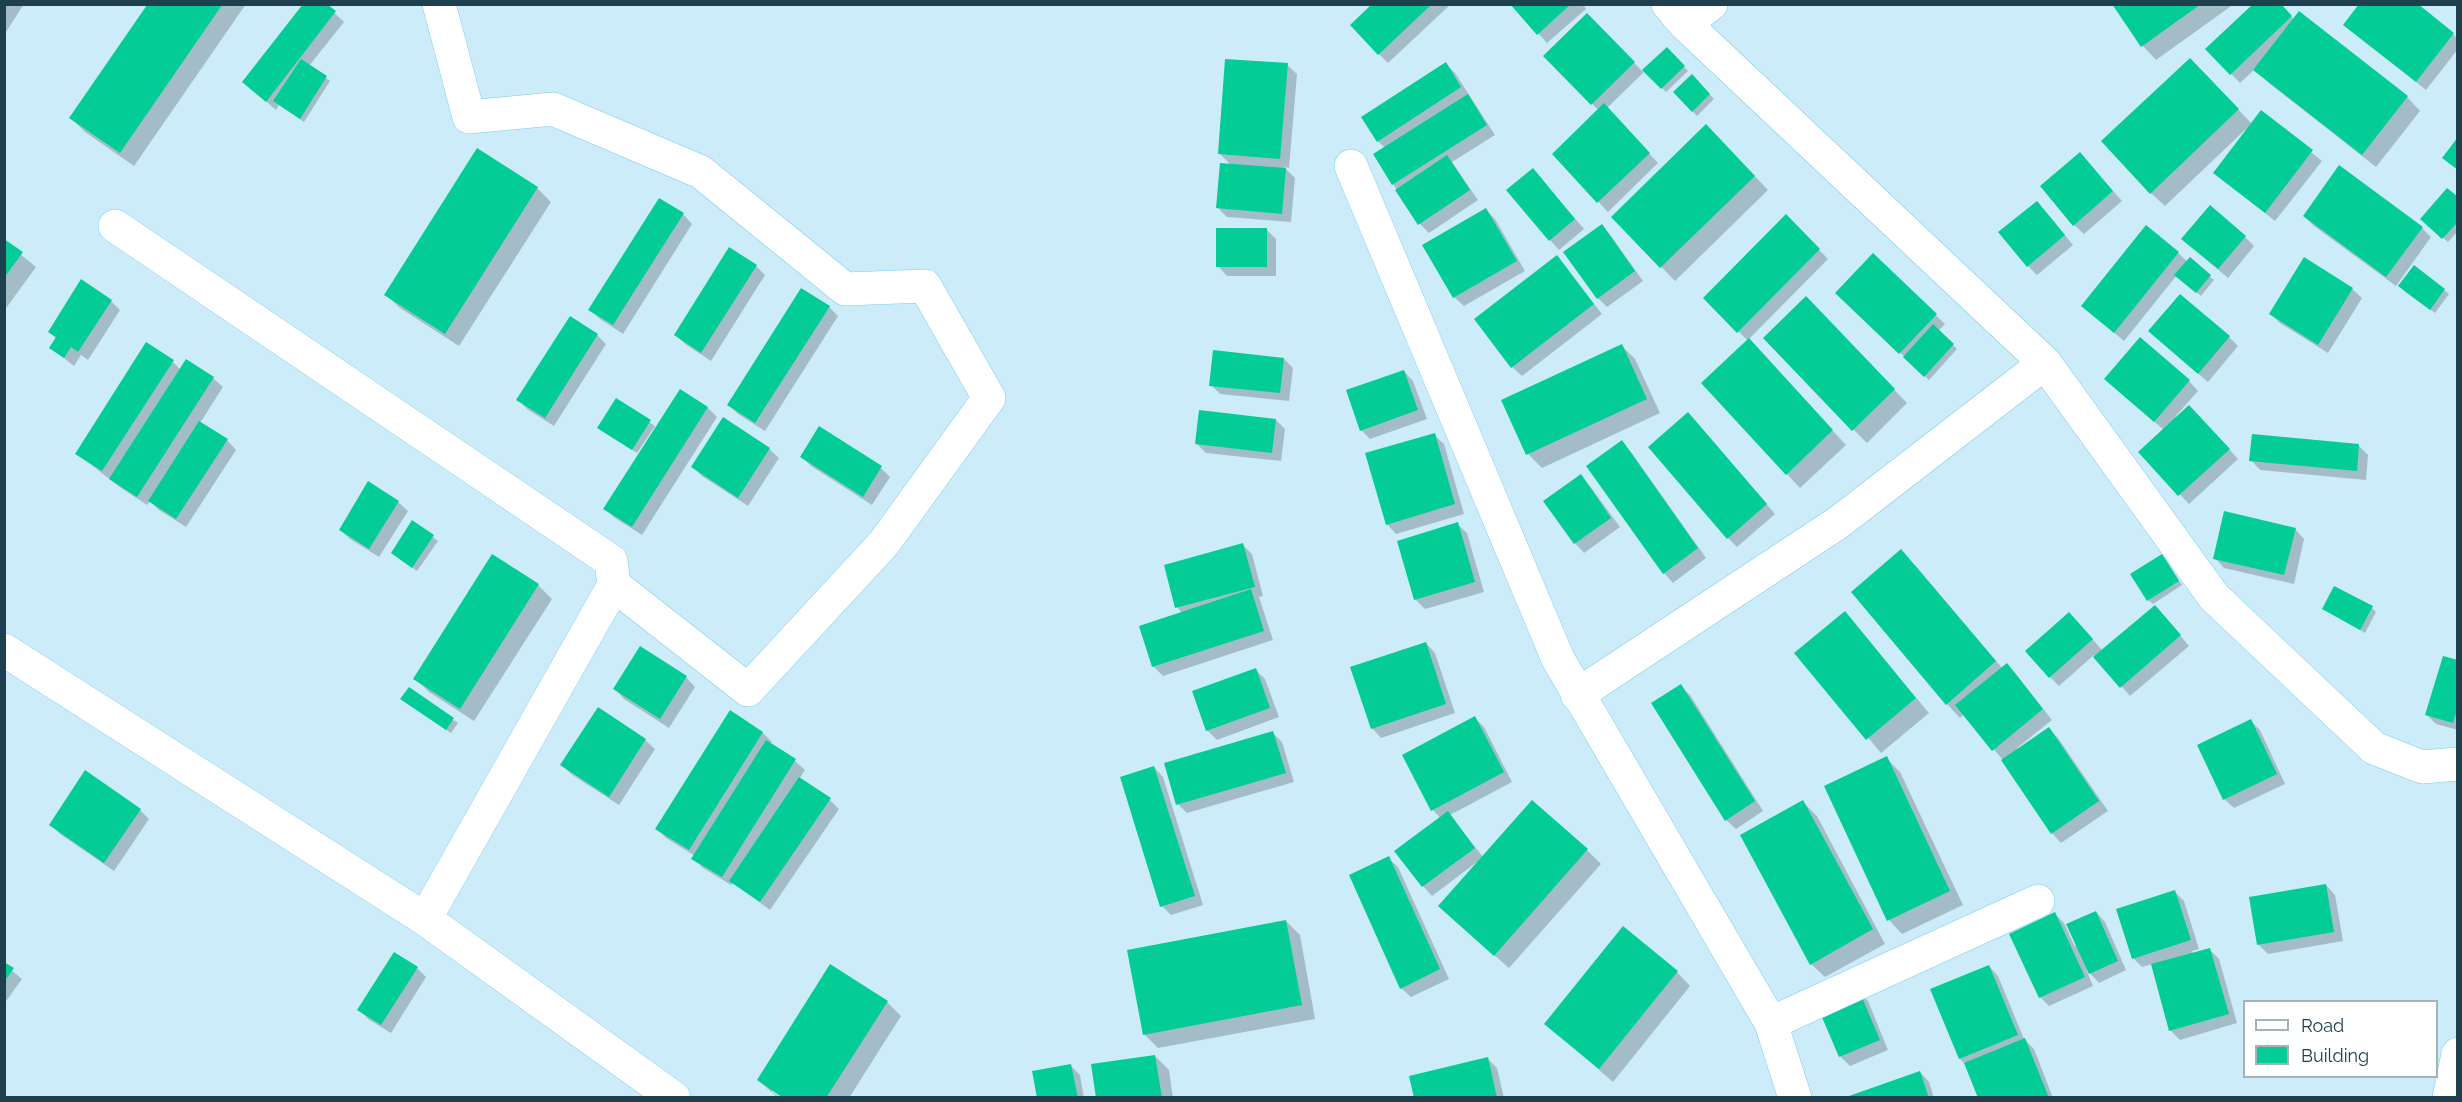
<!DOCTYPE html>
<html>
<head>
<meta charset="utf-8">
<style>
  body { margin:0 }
  #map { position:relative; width:2462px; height:1102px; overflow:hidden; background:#cdecfa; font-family:Raleway,sans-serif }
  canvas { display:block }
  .frame { position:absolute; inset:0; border:6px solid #1e404e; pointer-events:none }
  .legend { position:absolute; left:2243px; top:1000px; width:195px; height:78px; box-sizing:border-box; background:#fff; border:2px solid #a5b3b8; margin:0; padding:8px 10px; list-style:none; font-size:18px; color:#1e404e }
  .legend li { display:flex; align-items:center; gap:12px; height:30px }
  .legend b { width:30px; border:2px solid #a5b3b8 }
</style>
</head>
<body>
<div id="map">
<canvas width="2462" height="1102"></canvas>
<div class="frame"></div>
<ul class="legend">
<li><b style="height:8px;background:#fff"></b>Road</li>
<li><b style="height:16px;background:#03cc96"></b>Building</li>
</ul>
</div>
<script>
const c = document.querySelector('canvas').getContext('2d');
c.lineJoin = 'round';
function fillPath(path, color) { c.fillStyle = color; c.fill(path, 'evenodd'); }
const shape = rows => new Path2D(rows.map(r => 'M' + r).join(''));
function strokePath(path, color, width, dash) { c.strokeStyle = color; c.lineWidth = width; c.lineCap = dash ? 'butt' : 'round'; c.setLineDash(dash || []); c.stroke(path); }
const shadow = shape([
  [4,4,24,4,4,35],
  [149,4,246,4,134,166,85,132,71,118],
  [325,4,344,22,309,66,330,81,304,122,279,105,276,110,244,82],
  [1374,4,1451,4,1388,63,1379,54],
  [1512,4,1583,4,1586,9,1547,43],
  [2113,4,2234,4,2156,60,2143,46],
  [2280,4,2294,20,2407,97,2420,111,2376,167,2269,83,2255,69,2240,83,2207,49],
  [1587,15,1643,72,1667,49,1688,71,1666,92,1645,71,1607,108,1658,163,1608,212,1554,154,1599,111,1546,56],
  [2345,25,2453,34,2458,39,2458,49,2426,90],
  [1446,64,1455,73,1495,135,1452,162,1478,200,1429,233,1420,224,1393,184,1385,148,1378,141],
  [1287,65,1297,74,1289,168,1284,167,1295,178,1291,222,1227,217,1218,208,1231,165,1220,154],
  [2204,73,2252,124,2261,112,2322,161,2275,221,2215,173,2248,130,2247,128,2165,206,2151,193],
  [1692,76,1714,99,1697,116,1675,92],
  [1720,140,1768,190,1675,281,1613,217],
  [2089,164,2122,201,2084,234,2074,225],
  [1533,170,1584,229,1559,250,1550,240],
  [537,188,551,202,459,346,400,308,386,295],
  [2458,199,2458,231,2448,242,2422,219],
  [1486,210,1495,219,1525,271,1464,306,1454,297],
  [2046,212,2073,245,2037,275,2028,266],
  [683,214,692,224,623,334,600,319,590,310],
  [1786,216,1828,259,1748,340,1846,445,1800,488,1787,474,1748,341,1705,298],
  [2304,216,2422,228,2431,237,2396,286,2314,226],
  [1602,226,1611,236,1643,281,1607,307,1598,298],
  [1267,230,1276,239,1276,276,1227,276,1218,266],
  [2245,237,2254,246,2228,278,2193,248],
  [4,241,36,267,4,311],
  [2178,253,2188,262,2190,259,2214,280,2201,296,2177,275,2124,341,2093,315],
  [1873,255,1945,324,1938,331,1957,349,1929,380,1837,293],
  [1557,257,1602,314,1522,376,1512,367],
  [756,266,765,275,711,361,685,344,676,335],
  [2415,267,2449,294,2435,313,2404,291],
  [2352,289,2362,298,2328,353,2280,323,2271,314],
  [111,301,120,310,88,360,81,355,74,366,51,348,57,339,49,332],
  [829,307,838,316,765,431,738,414,729,405],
  [1819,312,1907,403,1867,443,1853,429],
  [597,335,606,344,554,426,527,409,518,399],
  [2229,337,2238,346,2208,382,2160,341],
  [1621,345,1635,359,1660,413,1542,468,1528,454],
  [1284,359,1293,368,1289,401,1220,394,1211,385],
  [173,362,181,370,213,378,223,387,200,423,227,440,236,450,186,527,159,510,150,501,147,505,121,488,76,453],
  [1404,371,1413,381,1427,419,1370,439,1361,430],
  [2189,381,2198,391,2175,417,2199,416,2238,459,2189,504,2140,452,2164,430,2115,388],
  [681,391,708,408,717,417,642,535,615,518,605,509],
  [617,400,655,426,637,453,604,432],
  [1276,420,1285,429,1281,461,1206,453,1196,443],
  [1697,423,1775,514,1737,547,1728,538],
  [1434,435,1444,444,1464,514,1396,534,1387,524],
  [1622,442,1631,452,1706,558,1673,583,1664,573],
  [2359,446,2368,455,2366,480,2260,470,2251,460],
  [769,449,779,458,748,506,702,476,693,467],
  [802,457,881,468,890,477,872,505,811,466],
  [1581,476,1590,486,1620,527,1584,553,1575,543,1545,501],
  [398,502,408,511,379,557,350,539,341,530],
  [413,522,438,541,417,571,393,553],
  [1457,524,1467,533,1484,592,1425,609,1415,599],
  [2295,529,2304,539,2294,584,2224,568,2215,558],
  [1243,545,1252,554,1263,596,1259,597,1273,640,1163,676,1153,666,1182,613,1177,607],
  [2166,560,2182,585,2153,604,2148,600],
  [1915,565,2002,668,2007,665,2016,674,2052,720,2017,748,2018,750,2049,729,2058,738,2108,811,2061,843,2052,833,2002,759,1964,714,1960,718,1947,704],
  [538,585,552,599,474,721,429,692,415,678],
  [2372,608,2376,612,2365,633,2324,609],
  [1845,613,1929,713,1881,753,1797,653],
  [2164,616,2189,646,2130,696,2094,655,2059,686,2050,677,2078,623,2103,651],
  [1426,643,1435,653,1455,713,1381,738,1372,728],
  [2458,661,2458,730,2436,724,2427,715],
  [1256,670,1265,679,1279,717,1217,740,1207,730],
  [686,677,695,687,669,728,624,699,615,689],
  [1680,686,1690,695,1763,811,1736,829,1726,820],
  [409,689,458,723,451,733,407,703],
  [730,713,763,733,772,742,770,745,795,761,805,770,799,779,830,800,839,809,770,910,733,883,731,885,703,868,693,858,695,856,666,838,657,829],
  [1475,718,1484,727,1512,782,1450,815,1483,857,1587,850,1601,864,1509,968,1454,920,1477,862,1432,896,1423,886,1441,819,1433,810,1404,756],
  [2251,721,2260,730,2285,784,2234,808,2224,799],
  [1273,733,1282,742,1294,782,1187,813,1178,804],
  [645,740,655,749,619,805,571,774,562,765],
  [1886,758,1900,772,1963,905,1902,934,1889,920],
  [1154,767,1163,777,1203,905,1171,915,1162,906],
  [1803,802,1817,816,1885,944,1825,977,1811,964],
  [140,810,149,819,114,871,60,834,51,824],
  [1388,858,1398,867,1449,979,1411,997,1401,988],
  [2326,885,2335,895,2343,941,2268,954,2259,945],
  [2174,891,2184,901,2199,949,2192,951,2193,954,2209,949,2219,959,2237,1023,2180,1040,2171,1031,2152,964,2142,967,2133,958],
  [2096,912,2105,922,2126,970,2099,983,2086,969,2093,986,2049,1006,2040,997,2055,914,2064,923,2075,947],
  [1286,921,1300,935,1315,1019,1158,1048,1144,1034],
  [4,964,22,979,4,1004],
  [1989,966,1998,976,2024,1039,2034,1049,2053,1098,1979,1098,1966,1065,1960,1059],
  [417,968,426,977,391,1033,368,1019,359,1009],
  [1677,972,1690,986,1613,1082,1546,1024],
  [1859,992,1868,1001,1888,1050,1850,1066,1840,1056],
  [887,1002,901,1016,849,1098,786,1098,772,1089,772,1092,781,1098,778,1098,758,1080],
  [1155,1056,1169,1070,1173,1098,1097,1098],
  [1487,1058,1497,1068,1504,1098,1415,1098],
  [1071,1066,1080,1075,1084,1098,1039,1098],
  [1920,1072,1929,1082,1934,1098,1849,1098]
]);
const building = shape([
  [303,4,327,4,336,11,266,102,242,82],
  [1372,4,1432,4,1378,55,1350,25],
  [1510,4,1571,4,1537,35],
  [2112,4,2201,4,2141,47],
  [2253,4,2281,4,2292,16,2230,75,2205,49],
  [2359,4,2418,4,2454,33,2416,82,2343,25],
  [147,5,222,5,120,153,69,118],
  [2299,11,2408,96,2362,155,2253,70],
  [1587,13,1635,62,1591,105,1543,56],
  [1667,47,1685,66,1661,89,1642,70],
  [2190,58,2239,109,2150,194,2101,141],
  [301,59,327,76,300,119,273,101],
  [1225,59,1288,63,1280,159,1218,154],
  [1446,62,1461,87,1377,142,1361,117],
  [1692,74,1710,94,1692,112,1673,92],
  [1468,94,1487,125,1392,185,1373,154],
  [1604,103,1650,153,1597,203,1552,154],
  [2261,110,2313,150,2265,213,2213,173],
  [1706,124,1755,176,1660,268,1611,217],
  [2458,137,2458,170,2442,158],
  [477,148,538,187,445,334,384,295],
  [2080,152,2113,191,2073,226,2040,186],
  [1447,155,1470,190,1418,225,1395,190],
  [1220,163,1286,168,1282,214,1216,208],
  [2339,165,2423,227,2386,277,2303,216],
  [1533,168,1575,219,1549,241,1506,190],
  [2447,188,2458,197,2458,222,2442,239,2420,219],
  [659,198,684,213,613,325,588,310],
  [2037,201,2065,235,2027,267,1998,232],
  [2210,205,2246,236,2218,269,2181,239],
  [1486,208,1517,261,1453,298,1422,245],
  [1786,214,1820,249,1737,333,1703,298],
  [1602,224,1635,271,1597,299,1563,252],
  [2146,225,2179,252,2114,333,2081,306],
  [1216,228,1267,228,1267,267,1216,267],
  [4,239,23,252,4,278],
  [729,247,757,265,701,353,674,335],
  [1873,253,1937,314,1899,354,1835,293],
  [1557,255,1594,304,1511,368,1474,319],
  [2190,257,2211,275,2196,293,2174,275],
  [2304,257,2353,288,2318,345,2269,314],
  [2414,265,2445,289,2430,310,2398,286],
  [81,279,112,300,78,352,71,347,64,358,49,348,56,337,48,332],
  [801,288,830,306,755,423,727,405],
  [2180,294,2230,336,2198,374,2148,331],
  [1806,296,1895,389,1852,431,1763,338],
  [570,316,598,334,545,418,516,400],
  [1933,324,1954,344,1924,377,1903,357],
  [2140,337,2190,380,2154,422,2104,379],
  [1749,338,1833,430,1786,475,1701,383],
  [146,342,174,360,102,471,75,454],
  [1622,344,1647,399,1526,455,1501,400],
  [1213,350,1284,358,1280,393,1209,386],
  [186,359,214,377,137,497,109,479],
  [1404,370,1418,410,1360,431,1346,390],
  [680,389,708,407,632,527,603,509],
  [616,398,651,420,632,450,597,428],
  [2189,405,2230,449,2178,496,2138,452],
  [1199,410,1276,419,1272,453,1195,444],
  [1688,412,1767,504,1727,539,1648,447],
  [723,417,770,448,738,498,691,467],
  [199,421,228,439,176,519,148,501],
  [819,426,882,466,863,497,800,457],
  [1435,433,1455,504,1386,525,1365,453],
  [2252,434,2359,444,2357,471,2249,461],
  [1622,440,1698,548,1663,574,1586,466],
  [1581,474,1611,518,1574,544,1543,501],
  [368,481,399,501,369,549,339,530],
  [2224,511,2296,528,2284,575,2213,559],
  [412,520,434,535,412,568,391,553],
  [1458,522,1475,582,1414,600,1397,541],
  [1243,543,1255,587,1175,608,1164,565],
  [1901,549,1996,661,1946,705,1851,592],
  [492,554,539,584,460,709,413,679],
  [2162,554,2179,581,2147,601,2130,574],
  [2334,586,2373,606,2360,630,2322,609],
  [1251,589,1264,631,1152,667,1139,626],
  [2155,605,2181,635,2120,688,2093,657],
  [1845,611,1916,698,1866,740,1794,653],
  [2069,612,2093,639,2049,678,2025,651],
  [1426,642,1446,704,1371,729,1350,667],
  [640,646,687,676,660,719,613,689],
  [2443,656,2458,660,2458,707,2453,723,2425,715],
  [2007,663,2043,709,1992,751,1955,705],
  [1256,668,1270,708,1206,731,1192,691],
  [1681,684,1755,801,1725,821,1651,703],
  [409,687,454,718,446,730,400,699],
  [598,707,646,739,609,797,560,765],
  [730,710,763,732,689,850,655,829],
  [1475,716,1504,772,1431,811,1402,755],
  [2251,719,2277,774,2223,800,2197,745],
  [2049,727,2099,801,2051,834,2001,760],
  [1273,731,1286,773,1176,805,1164,763],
  [766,740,796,759,722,877,691,859],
  [1887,756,1950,891,1887,921,1824,786],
  [1154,766,1195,896,1160,907,1120,777],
  [85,770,141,809,104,863,49,825],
  [799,777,831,798,760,902,729,881],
  [1532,800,1588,849,1494,956,1438,906],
  [1803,800,1873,929,1810,965,1740,835],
  [1448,811,1475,848,1422,887,1394,851],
  [1389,856,1440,969,1400,989,1349,875],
  [2326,884,2334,932,2257,945,2249,897],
  [2175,890,2191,940,2132,959,2116,909],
  [2096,911,2118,961,2089,974,2066,924],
  [2055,912,2085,977,2039,998,2009,934],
  [1286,920,1302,1005,1143,1035,1127,950],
  [1623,926,1678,971,1599,1069,1544,1024],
  [2210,948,2229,1014,2169,1031,2151,964],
  [394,952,418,967,381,1025,357,1010],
  [4,962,14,968,4,982],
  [830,964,888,1001,826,1098,783,1098,757,1080],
  [1989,965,2018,1035,1959,1059,1930,989],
  [1859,990,1880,1040,1839,1057,1818,1008],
  [2025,1038,2049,1098,1978,1098,1964,1063],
  [1155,1055,1162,1098,1096,1098,1091,1064],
  [1488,1057,1497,1098,1414,1098,1409,1076],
  [1071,1064,1078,1098,1037,1098,1032,1071],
  [1920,1071,1929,1098,1846,1098,1846,1097]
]);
const street = shape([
  [439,4,469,117,553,109,701,172,845,289,925,286,989,398,884,543,748,690,614,585],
  [1668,4,1685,24,2045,363,2214,597,2374,748,2422,767,2458,764],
  [1685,24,1711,4],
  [1351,166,1558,659,1771,1023,1795,1098],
  [115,226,611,561,614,585,425,919],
  [4,650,425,919,674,1098],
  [1577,695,1839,522,2045,363],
  [1771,1023,2038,901],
  [2449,1098,2458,1054]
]);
fillPath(shadow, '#0003');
fillPath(building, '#03cc96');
strokePath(street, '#7acced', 34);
strokePath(street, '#fff', 33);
</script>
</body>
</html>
